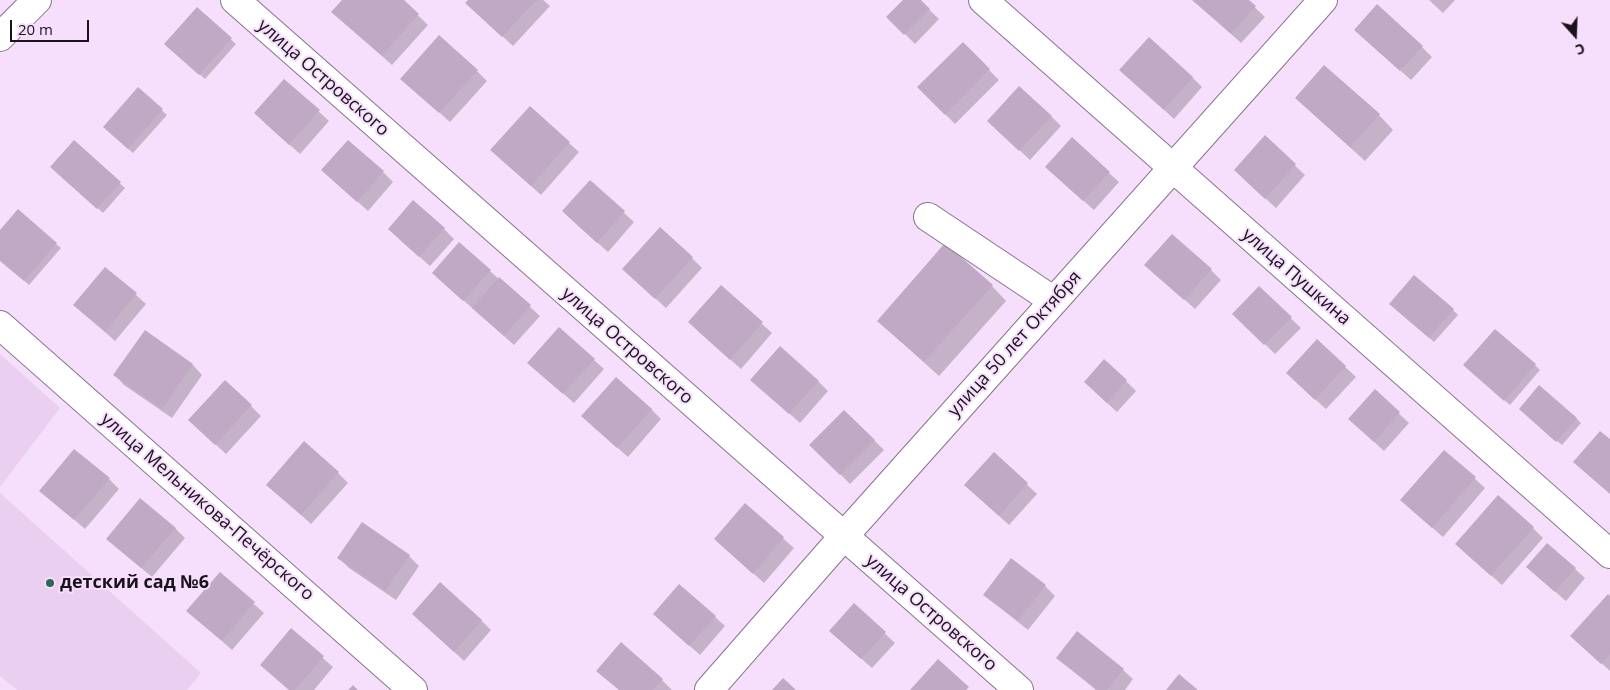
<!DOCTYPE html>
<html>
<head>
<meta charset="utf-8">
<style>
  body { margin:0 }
  #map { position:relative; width:1610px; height:690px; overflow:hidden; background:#f6dffc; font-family:"Open Sans",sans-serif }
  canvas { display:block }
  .north { position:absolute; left:1550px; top:10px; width:50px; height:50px; -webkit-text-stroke:4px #f6dffc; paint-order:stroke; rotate:160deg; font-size:14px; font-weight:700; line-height:20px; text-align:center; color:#1b131c }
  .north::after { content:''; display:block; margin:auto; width:18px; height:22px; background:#1b131c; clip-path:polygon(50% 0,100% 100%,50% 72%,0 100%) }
  .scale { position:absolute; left:10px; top:20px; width:79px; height:22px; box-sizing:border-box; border:2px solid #1b131c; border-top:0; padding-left:6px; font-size:15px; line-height:18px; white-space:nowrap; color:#1b131c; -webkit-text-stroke:4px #f6dffc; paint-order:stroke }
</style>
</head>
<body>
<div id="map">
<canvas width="1610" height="690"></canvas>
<div class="north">С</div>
<div class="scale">20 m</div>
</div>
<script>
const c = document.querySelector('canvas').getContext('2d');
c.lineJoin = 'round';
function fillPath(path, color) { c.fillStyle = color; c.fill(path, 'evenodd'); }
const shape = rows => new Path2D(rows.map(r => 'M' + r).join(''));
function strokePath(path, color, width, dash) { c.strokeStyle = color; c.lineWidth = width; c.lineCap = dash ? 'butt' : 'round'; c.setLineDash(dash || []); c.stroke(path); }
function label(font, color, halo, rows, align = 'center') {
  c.font = font + ' "Open Sans",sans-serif'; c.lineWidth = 4; c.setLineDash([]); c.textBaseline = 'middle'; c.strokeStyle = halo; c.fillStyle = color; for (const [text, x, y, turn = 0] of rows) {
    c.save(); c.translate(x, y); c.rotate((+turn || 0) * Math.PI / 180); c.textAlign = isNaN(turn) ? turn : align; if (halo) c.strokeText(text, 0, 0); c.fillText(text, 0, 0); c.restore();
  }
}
const built = shape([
  [0,354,60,408,0,487],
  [0,493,201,673,187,690,17,690,0,676]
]);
const shadow = shape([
  [343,0,402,0,428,25,392,65,343,21],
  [470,0,543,0,550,6,513,46,477,13],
  [905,0,919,0,939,19,915,44,888,17],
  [1194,0,1247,0,1265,17,1241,43],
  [1429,0,1455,0,1443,13],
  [197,9,236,44,205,79,171,49],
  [1366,40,1422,47,1432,57,1411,80],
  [963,44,999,80,955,124,919,88],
  [477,71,487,81,450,122,412,88],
  [1192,77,1202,87,1174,119,1131,80],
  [284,80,329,121,300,154,265,123],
  [138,89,167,115,133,153,109,132],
  [1311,112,1379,115,1393,130,1365,161],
  [1051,116,1061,126,1030,160,999,131],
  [1265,137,1305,175,1276,208,1245,180],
  [74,142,125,188,103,213,57,172],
  [569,143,579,152,541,195,502,160],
  [383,172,393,182,368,211,333,180],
  [1109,173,1119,182,1094,210,1057,177],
  [590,182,634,222,608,252,573,221],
  [444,229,454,239,430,266,399,239],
  [0,232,56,244,61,248,29,285,0,260],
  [692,258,702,268,666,308,634,279],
  [106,268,146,304,115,341,75,305],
  [1211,270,1221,280,1195,309,1156,274],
  [490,271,540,316,514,345,444,283],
  [992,286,1006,301,939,376,878,321],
  [721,287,772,333,741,369,699,332],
  [1259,288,1301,328,1275,354,1234,314],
  [1395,308,1453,310,1458,315,1434,342],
  [145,331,193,365,202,375,172,418,124,385,115,375],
  [1317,341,1356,377,1326,409,1297,383],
  [594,360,604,369,574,403,539,372],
  [1535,365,1540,370,1510,405,1469,370],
  [818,381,828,391,800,423,762,389],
  [1126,381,1136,391,1117,412,1095,392],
  [1375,391,1409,423,1384,451,1360,429],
  [251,406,261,416,226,454,200,430],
  [651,409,661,419,628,457,593,426],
  [844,411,884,450,850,484,811,445],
  [1525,414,1576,418,1581,423,1562,445],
  [1444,451,1485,488,1443,537,1412,510],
  [994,454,1037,494,1009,525,976,495],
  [338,473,348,483,311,524,268,485],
  [109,479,119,489,85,529,41,491],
  [745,505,794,548,764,583,715,539],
  [362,524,409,556,419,566,396,600,349,568,339,558],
  [175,528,185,538,152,577,107,539],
  [1533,528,1543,538,1502,585,1467,554],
  [1575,569,1585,578,1566,601,1538,577],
  [220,574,264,613,232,650,188,611],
  [1045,586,1055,596,1028,630,984,595],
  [1610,597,1610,671,1582,645],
  [854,605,895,643,872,668,841,641],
  [413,614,481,620,491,630,464,661],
  [715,617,725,626,700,655,665,624],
  [291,630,333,667,314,690,289,690,262,665],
  [1058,658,1123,670,1133,679,1125,690,1096,690],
  [662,680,672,690,619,690]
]);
const building = shape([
  [342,0,404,0,419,14,382,56,331,12],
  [468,0,537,0,502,37,465,3],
  [903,0,921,0,930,9,904,35,886,17],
  [1192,0,1249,0,1256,6,1231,34],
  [1377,4,1423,46,1400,71,1354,30],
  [197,7,232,38,199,75,164,44],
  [439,35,478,70,439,113,400,79],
  [1149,37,1193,77,1164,110,1119,70],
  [963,42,990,69,945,115,917,87],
  [1324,65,1380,114,1350,147,1295,98],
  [284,79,320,110,289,145,254,113],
  [1019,86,1052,116,1019,151,987,121],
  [138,87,163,109,128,149,103,127],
  [530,106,570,142,531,186,490,150],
  [1265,135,1296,164,1265,199,1234,170],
  [1072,137,1110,172,1083,201,1045,167],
  [74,140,121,182,97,209,50,167],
  [348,140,384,171,357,202,321,170],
  [590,180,625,211,597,243,562,211],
  [413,200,445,228,419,257,388,229],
  [18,209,57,243,24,281,0,261,0,230],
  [660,227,693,257,655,299,622,269],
  [1172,234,1212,269,1184,300,1144,265],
  [459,242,491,270,463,301,432,273],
  [945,243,993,285,924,362,877,321],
  [105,267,137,293,105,332,73,305],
  [1414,275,1454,309,1429,338,1389,304],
  [499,277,531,305,504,336,472,308],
  [721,285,763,322,730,360,688,322],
  [1259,286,1292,317,1264,345,1232,314],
  [559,327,595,359,563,394,527,363],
  [1495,329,1536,364,1504,401,1463,365],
  [145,330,193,364,162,409,113,375],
  [1317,339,1346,366,1315,400,1286,373],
  [780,346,819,381,789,414,750,380],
  [1104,359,1127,380,1107,403,1084,382],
  [616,377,652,409,617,448,581,416],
  [225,380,252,405,215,445,188,420],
  [1539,385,1577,418,1556,442,1519,409],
  [1375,389,1400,412,1374,442,1348,419],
  [844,410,875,440,840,475,809,445],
  [1600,431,1610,439,1610,494,1573,462],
  [304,441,339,472,301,515,266,485],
  [74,449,110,478,74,520,39,491],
  [1444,450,1476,477,1432,528,1400,500],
  [994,452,1028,483,999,516,964,485],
  [1498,495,1534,527,1491,576,1455,544],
  [140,498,176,528,141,568,106,539],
  [745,503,784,537,753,574,714,539],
  [362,522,410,555,385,591,337,558],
  [1547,543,1576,568,1555,592,1526,567],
  [1011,558,1046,585,1018,621,983,595],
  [220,572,255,602,222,641,186,611],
  [440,582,482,620,454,652,412,614],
  [679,584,716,616,689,646,653,614],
  [1608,594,1610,596,1610,655,1601,664,1570,636],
  [854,603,886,632,861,659,829,631],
  [291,628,324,656,295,690,289,690,260,665],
  [1077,631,1124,669,1107,690,1097,690,1056,658],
  [621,642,663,679,653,690,619,690,596,671],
  [938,659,969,687,966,690,910,690],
  [1179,674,1198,690,1166,690],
  [783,678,796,690,772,690],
  [353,685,358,690,348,690]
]);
const minor = shape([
  [235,0,1019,690],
  [983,0,1610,554],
  [0,37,37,0],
  [928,217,1054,301],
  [0,325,413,690],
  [709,690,843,537,1323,0]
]);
const markers = [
  [50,583,5,"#2c6a57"]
];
const streetNames = [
  ["улица Островского",323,78,41],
  ["улица Пушкина",1296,277,41],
  ["улица 50 лет Октября",1015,344,-48],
  ["улица Островского",627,346,41],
  ["улица Мельникова-Печёрского",207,507,41],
  ["улица Островского",931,613,41]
];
const poiNames = [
  ["детский сад №6",60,583]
];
fillPath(built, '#ebcff1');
fillPath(shadow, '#0003');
fillPath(building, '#c0a9c4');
strokePath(minor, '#88738d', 30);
strokePath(minor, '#fff', 28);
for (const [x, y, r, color] of markers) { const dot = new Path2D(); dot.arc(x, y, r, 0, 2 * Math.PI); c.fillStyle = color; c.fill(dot); strokePath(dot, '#f6dffc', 2); }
label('18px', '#1b131c', '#f6dffc', streetNames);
label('bold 18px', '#1b131c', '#f6dffc', poiNames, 'left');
</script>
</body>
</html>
